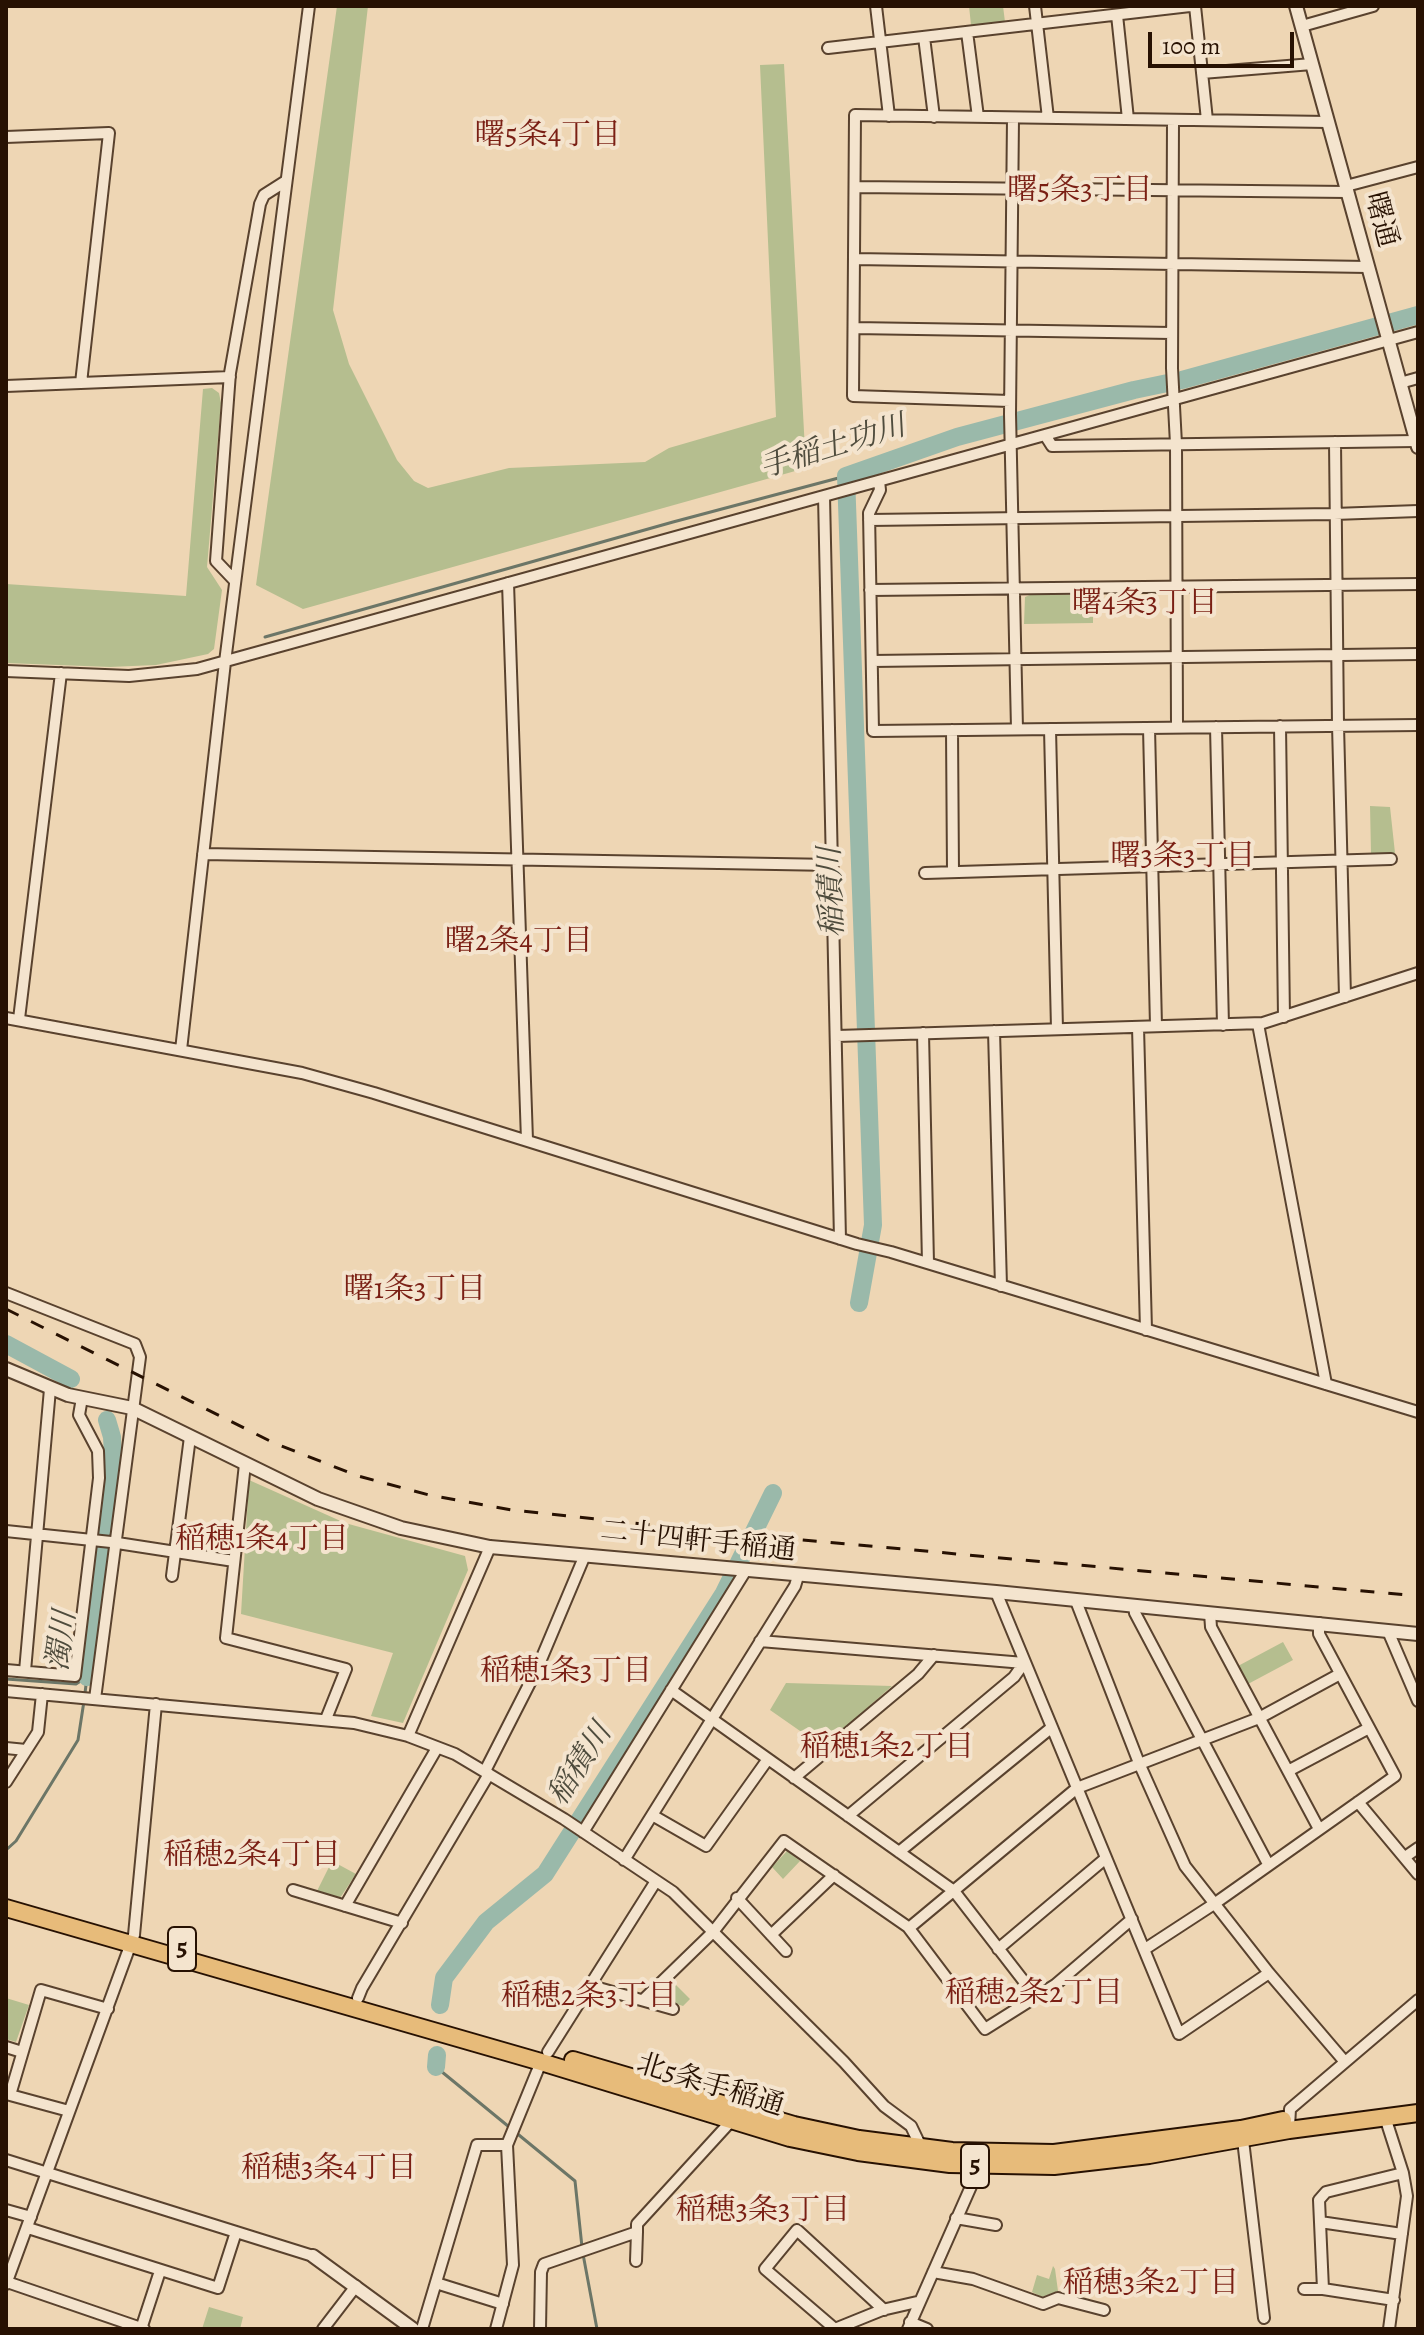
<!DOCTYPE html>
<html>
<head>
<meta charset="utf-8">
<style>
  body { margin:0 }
  #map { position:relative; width:1424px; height:2335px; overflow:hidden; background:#eed6b4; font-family:Alegreya,serif }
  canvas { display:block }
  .frame { position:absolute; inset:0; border:8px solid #271102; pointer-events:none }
  .scale { position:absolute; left:1148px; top:32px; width:146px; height:36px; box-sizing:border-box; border:4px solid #271102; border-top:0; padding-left:10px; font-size:24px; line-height:28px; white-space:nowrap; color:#271102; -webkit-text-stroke:6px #f4e4ce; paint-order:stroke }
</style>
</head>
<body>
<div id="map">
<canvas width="1424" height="2335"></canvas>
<div class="frame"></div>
<div class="scale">100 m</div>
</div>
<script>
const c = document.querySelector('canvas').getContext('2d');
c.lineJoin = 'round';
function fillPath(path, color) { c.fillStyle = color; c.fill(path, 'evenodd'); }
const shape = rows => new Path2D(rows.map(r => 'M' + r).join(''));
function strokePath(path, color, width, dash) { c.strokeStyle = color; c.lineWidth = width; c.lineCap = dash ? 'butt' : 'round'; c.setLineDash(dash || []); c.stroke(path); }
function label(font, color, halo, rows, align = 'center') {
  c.font = font + ' Alegreya,"Noto Serif JP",serif'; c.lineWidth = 8; c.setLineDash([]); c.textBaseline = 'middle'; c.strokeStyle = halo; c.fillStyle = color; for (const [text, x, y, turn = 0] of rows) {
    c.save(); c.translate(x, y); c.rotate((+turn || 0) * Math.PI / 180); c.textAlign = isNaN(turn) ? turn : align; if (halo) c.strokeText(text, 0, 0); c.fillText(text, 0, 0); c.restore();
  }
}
const green = shape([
  [337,6,368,6,333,310,349,364,397,460,414,481,428,488,509,468,645,462,669,448,776,417,760,65,784,64,806,468,303,609,256,585],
  [969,6,1003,6,1005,22,971,25],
  [212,388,219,393,221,403,207,567,222,590,214,649,208,654,156,665,110,667,6,663,6,584,186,596,203,389],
  [1032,594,1093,595,1093,623,1024,624,1025,597],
  [1370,806,1390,807,1395,853,1371,853],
  [249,1480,345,1523,465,1556,468,1570,403,1723,371,1716,393,1653,241,1614],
  [1283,1642,1293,1660,1248,1684,1238,1666],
  [786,1683,892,1686,823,1747,770,1710],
  [787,1851,800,1861,783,1879,772,1867],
  [332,1861,356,1874,340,1898,335,1899,317,1891],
  [673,1982,690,1999,683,2006,659,1998],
  [6,1998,29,2005,16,2042,6,2039],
  [1053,2266,1055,2269,1058,2291,1042,2297,1032,2292,1037,2275,1049,2279],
  [209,2307,243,2317,240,2329,202,2329]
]);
const stream = shape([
  [265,637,673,522,846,476],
  [6,1679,76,1684,87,1677],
  [85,1693,87,1677],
  [6,1850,16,1841,78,1740,84,1701],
  [436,2067,575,2181,582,2247],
  [583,2254,597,2329]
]);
const river = shape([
  [859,1303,873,1225,846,476,957,437,1134,390,1182,380,1418,315],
  [6,1344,71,1379],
  [87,1677,114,1473,112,1437,107,1420],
  [440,2005,444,1978,486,1922,545,1874,724,1593,773,1493],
  [436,2067,437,2055]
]);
const minor = shape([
  [876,6,889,116],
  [1035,6,1048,118],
  [1195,6,1207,120],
  [1117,15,1128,119],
  [1302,26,1373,6],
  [967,32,978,117],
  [924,37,934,117],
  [828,48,1190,6],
  [1202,73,1312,64],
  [1013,118,1010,414,1017,729],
  [1173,120,1172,368,1176,444,1177,727],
  [6,137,109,133,81,383],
  [1346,186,1418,167],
  [855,187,1348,192],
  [854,259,1368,267],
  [854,328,1172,333],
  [1400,383,1418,378],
  [6,386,230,377],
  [1010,401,853,396,855,115,1328,122],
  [1045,435,1052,446,1416,441],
  [1335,442,1338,725,1345,997],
  [879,481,880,490,869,513,873,731,1418,725],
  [824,496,840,1239],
  [869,520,1334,514,1418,511],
  [235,581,216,561,230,373,260,204,264,195,286,181],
  [508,583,527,1140],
  [870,590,1418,584],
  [872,661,1418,654],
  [6,671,129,676,197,669,1418,332],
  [1280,726,1284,1017],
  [1216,727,1223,1025],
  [1149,728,1156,1026],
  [1050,729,1057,1029],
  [952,730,953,872],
  [203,854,833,865],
  [925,873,1391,859],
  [6,1018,302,1073,374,1093,857,1244,891,1252,1418,1412],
  [19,1019,61,673],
  [1258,1024,1326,1384],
  [1138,1027,1146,1330],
  [994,1031,1001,1286],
  [923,1033,928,1263],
  [837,1036,1263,1023,1418,973],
  [181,1050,225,662,309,6],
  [6,1293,135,1344,140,1357,95,1699],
  [245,1464,226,1638,346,1669,326,1719],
  [6,1531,111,1542,234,1561],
  [172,1576,190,1437],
  [996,1592,1179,2034,1269,1973],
  [1076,1601,1139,1763,1185,1866,1269,1973,1345,2062],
  [1134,1606,1135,1613,1268,1864],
  [1210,1613,1211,1627,1319,1829],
  [1388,1631,1418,1701],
  [760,1641,1024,1663],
  [6,1670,75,1676,99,1478,98,1451,79,1415,82,1398],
  [25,1671,50,1389],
  [671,1690,954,1891,1036,1997],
  [6,1691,354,1723,408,1736,455,1754,564,1819,673,1892,844,2062,884,2106,911,2126,921,2147],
  [408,1736,490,1547],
  [6,1748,26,1750],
  [485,1771,537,1669,585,1555],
  [1288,1771,1369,1728],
  [794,1778,918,1674,934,1655],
  [6,1782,38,1732,42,1694],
  [1358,1802,1418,1874],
  [652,1815,706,1846,768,1759],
  [848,1816,1014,1677,1024,1663],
  [583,1832,746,1570],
  [899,1852,1051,1728],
  [1405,1857,1418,1848],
  [624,1860,795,1586,798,1576],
  [293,1890,402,1923],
  [737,1898,786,1951],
  [345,1906,437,1748],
  [909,1928,1077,1788,1259,1718,1340,1674],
  [771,1935,834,1875],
  [998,1949,1106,1858],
  [1145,1949,1214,1904,1395,1776,1319,1634,1319,1623],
  [588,1985,673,2009],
  [358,1998,362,1988,489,1774],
  [643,2000,713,1932,784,1841,908,1927,985,2029,1055,1985,1132,1919],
  [6,2047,22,2052],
  [548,2052,656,1881],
  [69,2111,10,2095,41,1990,108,2009],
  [1385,2117,1403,2173,1407,2196,1389,2329],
  [1289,2127,1290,2109,1418,2000],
  [1243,2140,1264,2318],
  [6,2160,313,2256],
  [6,2210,31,2217],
  [956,2218,996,2225],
  [1320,2222,1402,2234],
  [28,2228,218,2288,236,2232],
  [636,2261,637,2232],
  [933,2272,973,2279,1043,2304,1058,2298,1104,2310],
  [7,2282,144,2329],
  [436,2283,503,2304],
  [6,2284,134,1935,156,1704],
  [1304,2289,1323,2289,1394,2300],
  [1323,2289,1319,2200,1326,2192,1403,2173],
  [910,2322,927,2329],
  [141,2329,160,2271],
  [323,2329,356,2286],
  [422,2329,477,2145,507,2145],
  [496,2329,513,2265,507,2145,541,2062],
  [540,2329,541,2272,544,2264,637,2232,637,2224,733,2119],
  [835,2329,765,2269,797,2230,884,2310],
  [835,2329,882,2310,917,2302],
  [908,2329,980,2166]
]);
const tertiary = shape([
  [1296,6,1418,447],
  [6,1369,68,1395,132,1408,318,1499,401,1528,490,1547,996,1592,1418,1634],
  [313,2256,413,2329]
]);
const trunk = shape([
  [6,1908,541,2062,790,2138,858,2152,950,2164,1054,2166,1149,2155,1289,2130,1418,2113],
  [573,2060,794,2125,859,2139,952,2151,1054,2153,1241,2129,1283,2120]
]);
const rail = shape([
  [6,1309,274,1443,358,1476,429,1495,512,1510,727,1533,1418,1596]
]);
const shields = [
  [182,1949,28],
  [975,2166,28]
];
const shieldNames = [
  ["5",182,1949],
  ["5",975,2166]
];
const streetNames = [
  ["曙通",1380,220,75],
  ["二十四軒手稲通",698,1542,6],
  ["北5条手稲通",710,2086,17]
];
const neighbourhoodNames = [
  ["曙5条4丁目",548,137],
  ["曙5条3丁目",1080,192],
  ["曙4条3丁目",1145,605],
  ["曙3条3丁目",1183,858],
  ["曙2条4丁目",519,943],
  ["曙1条3丁目",415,1291],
  ["稲穂1条4丁目",262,1541],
  ["稲穂1条3丁目",566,1673],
  ["稲穂1条2丁目",887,1749],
  ["稲穂2条4丁目",252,1857],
  ["稲穂2条2丁目",1034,1995],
  ["稲穂2条3丁目",589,1998],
  ["稲穂3条4丁目",329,2170],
  ["稲穂3条3丁目",763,2212],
  ["稲穂3条2丁目",1151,2285]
];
const waterNames = [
  ["手稲土功川",833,448,-17],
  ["稲積川",833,892,-92],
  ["濁川",63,1641,-82],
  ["稲積川",581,1765,-57]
];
fillPath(green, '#b5be8f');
strokePath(stream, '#6c7667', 3);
strokePath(river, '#9ab9aa', 18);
strokePath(minor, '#59422e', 14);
strokePath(tertiary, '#59422e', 16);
strokePath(trunk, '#271102', 20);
strokePath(minor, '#f4e4ce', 10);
strokePath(tertiary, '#f4e4ce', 12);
strokePath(trunk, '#e7bb7a', 16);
strokePath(rail, '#271102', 3, [14, 14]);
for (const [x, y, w] of shields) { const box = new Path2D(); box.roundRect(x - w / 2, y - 22, w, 44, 6); c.fillStyle = '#f4e4ce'; c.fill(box); strokePath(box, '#271102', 2); }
label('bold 26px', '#271102', null, shieldNames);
label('28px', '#271102', '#f4e4ce', streetNames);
label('30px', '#7a1f14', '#f4e4ce', neighbourhoodNames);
label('italic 30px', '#4f4c3d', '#f4e4ce', waterNames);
</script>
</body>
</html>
